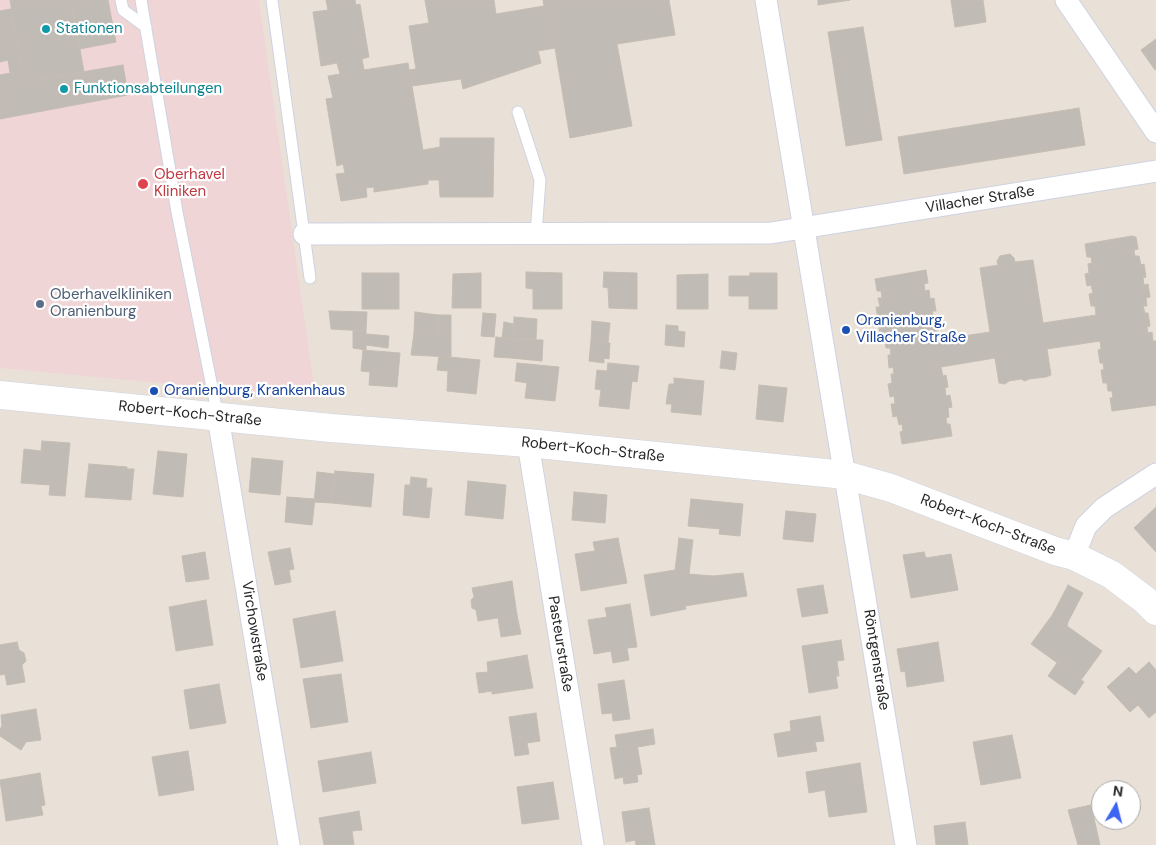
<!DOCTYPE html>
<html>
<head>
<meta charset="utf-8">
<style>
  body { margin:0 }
  #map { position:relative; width:1156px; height:845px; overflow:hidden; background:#e9e1d8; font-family:"DM Sans",sans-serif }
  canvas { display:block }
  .north { position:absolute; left:1091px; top:780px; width:50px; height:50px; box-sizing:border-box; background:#fff; border:1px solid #a9a9a9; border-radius:50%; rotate:8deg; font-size:14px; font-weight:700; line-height:20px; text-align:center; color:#272727 }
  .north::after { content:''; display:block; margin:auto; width:18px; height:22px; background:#3c64f3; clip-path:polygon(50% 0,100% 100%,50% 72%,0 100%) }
</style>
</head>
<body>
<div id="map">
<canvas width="1156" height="845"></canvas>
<div class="north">N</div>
</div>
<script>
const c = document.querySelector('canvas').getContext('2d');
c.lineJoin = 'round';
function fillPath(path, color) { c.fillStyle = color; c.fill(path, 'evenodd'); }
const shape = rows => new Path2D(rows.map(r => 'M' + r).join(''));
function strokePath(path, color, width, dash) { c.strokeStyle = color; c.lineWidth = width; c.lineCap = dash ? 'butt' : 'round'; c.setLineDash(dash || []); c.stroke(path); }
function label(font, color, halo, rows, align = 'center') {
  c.font = font + ' "DM Sans",sans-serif'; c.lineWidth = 4.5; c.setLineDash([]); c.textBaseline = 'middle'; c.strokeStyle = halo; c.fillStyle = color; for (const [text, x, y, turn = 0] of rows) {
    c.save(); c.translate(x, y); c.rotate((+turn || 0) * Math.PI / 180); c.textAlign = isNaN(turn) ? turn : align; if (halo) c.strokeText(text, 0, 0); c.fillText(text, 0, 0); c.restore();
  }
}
const medical = shape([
  [0,0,259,0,316,399,212,388,0,368]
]);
const building = shape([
  [10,0,71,0,84,72,24,82,10,0],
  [71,0,108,0,116,42,80,49,71,0],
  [326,0,355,0,356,5,360,4,369,57,362,59,364,70,408,63,423,150,440,147,440,138,494,138,493,197,440,197,439,180,428,180,428,184,374,192,374,187,366,188,367,197,341,201,336,174,345,173,343,164,337,166,326,99,333,98,328,76,340,74,337,63,321,66,313,12,328,10,326,0],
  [425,0,494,0,496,14,544,6,543,0,547,0,555,48,538,51,541,63,463,89,461,79,412,86,409,70,416,69,409,26,429,23,425,0],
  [547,0,669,0,675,35,617,44,632,126,570,138,547,0],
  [818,0,850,0,818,5,818,0],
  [951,0,983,0,986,22,955,27,951,0],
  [11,9,22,71,10,73,8,60,0,62,0,11,11,9],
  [863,27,882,140,846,146,828,32,863,27],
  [1156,39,1156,69,1155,70,1141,50,1156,39],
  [123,65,128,95,0,119,0,75,22,71,24,82,123,65],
  [1079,108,1085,145,904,174,898,137,1079,108],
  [1132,236,1136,237,1138,249,1134,250,1135,256,1139,256,1141,265,1144,264,1146,277,1143,278,1144,285,1148,284,1150,297,1146,298,1147,306,1143,306,1145,313,1148,313,1150,326,1147,327,1148,333,1152,332,1153,341,1156,341,1156,405,1112,411,1110,398,1113,398,1112,391,1108,391,1107,383,1103,383,1101,370,1104,370,1103,363,1100,363,1098,350,1101,349,1100,341,1047,349,1051,375,1046,377,1029,379,1025,381,1021,379,1009,381,1005,384,999,383,995,358,941,367,943,376,946,375,948,387,945,388,946,396,950,395,952,407,948,408,949,417,946,418,947,424,950,424,952,436,902,444,900,432,903,431,902,424,899,425,897,416,893,417,891,404,895,404,894,396,890,397,888,384,892,383,891,374,894,374,893,367,889,368,888,355,891,355,890,348,886,348,885,340,881,340,879,327,883,327,882,319,878,320,876,307,880,307,878,298,882,298,881,291,877,291,875,279,926,270,928,283,924,284,925,291,929,290,930,299,934,298,936,311,932,311,934,319,937,318,939,330,936,331,937,340,990,332,980,268,998,265,997,261,1000,256,1010,254,1014,258,1015,262,1033,260,1043,323,1096,315,1095,306,1091,306,1089,294,1093,293,1091,285,1087,286,1085,274,1089,273,1088,264,1092,263,1091,257,1087,257,1085,244,1132,236],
  [526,272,562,273,562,309,533,309,533,289,526,288,526,272],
  [604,272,637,273,637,309,609,308,608,288,603,287,604,272],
  [362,273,399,273,399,309,362,309,362,273],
  [481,273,481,308,452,308,453,274,481,273],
  [750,273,777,273,777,309,749,309,749,296,729,296,729,276,750,276,750,273],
  [708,274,708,309,677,309,677,275,708,274],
  [329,311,367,312,366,331,331,329,329,311],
  [415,312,438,315,438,335,414,333,415,312],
  [483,313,496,314,494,337,481,336,483,313],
  [438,315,451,315,451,336,438,335,438,315],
  [514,317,537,319,536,339,513,339,514,317],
  [592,321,610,323,608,343,591,341,592,321],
  [504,322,514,324,513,339,502,338,504,322],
  [666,325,678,326,678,331,685,332,684,347,665,345,666,325],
  [353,330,366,331,366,334,389,336,388,348,366,345,366,350,353,348,353,330],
  [414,333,451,336,451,357,411,355,414,333],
  [496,337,513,339,511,358,494,357,496,337],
  [513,339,543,340,542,361,511,358,513,339],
  [591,341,610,343,609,359,604,358,604,363,589,361,591,341],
  [363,350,400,353,397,387,369,385,370,372,361,371,363,350],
  [722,351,737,353,735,370,720,368,722,351],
  [439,356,480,360,476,394,447,391,448,371,437,370,439,356],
  [517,363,559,367,555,401,525,398,527,383,515,381,517,363],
  [608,363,639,366,637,382,632,381,629,409,599,406,601,390,595,389,597,370,607,371,608,363],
  [674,378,704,381,701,415,671,412,672,404,666,404,669,384,674,384,674,378],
  [759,385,787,388,783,422,756,419,759,385],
  [42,441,70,443,65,496,49,495,50,485,21,483,24,449,41,451,42,441],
  [158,451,187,454,183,497,153,494,158,451],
  [252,458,283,461,280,495,249,492,252,458],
  [89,464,127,467,127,469,134,469,131,500,85,497,89,464],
  [335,471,374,474,371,507,332,503,335,471],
  [317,472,335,474,332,503,314,502,317,472],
  [411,477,427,479,426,488,432,488,429,518,403,515,405,485,410,485,411,477],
  [468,481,506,485,503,519,465,515,468,481],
  [574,492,607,495,605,523,572,520,574,492],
  [287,497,315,499,312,525,285,522,287,497],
  [691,499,743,504,740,536,719,534,720,529,688,526,691,499],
  [1156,507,1156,552,1134,528,1156,507],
  [786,511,816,514,813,542,783,539,786,511],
  [618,538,627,583,581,591,575,554,595,551,593,542,618,538],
  [679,538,693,540,689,574,713,576,743,573,747,596,685,606,686,609,651,616,644,575,675,570,679,538],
  [290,548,294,569,289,570,291,582,275,585,268,552,290,548],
  [205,552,209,579,186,582,182,556,205,552],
  [924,552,926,558,951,554,958,590,911,598,903,555,924,552],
  [512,581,517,615,478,621,476,610,472,608,471,600,474,597,472,588,512,581],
  [823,585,828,613,802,617,797,589,823,585],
  [1068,585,1083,593,1068,622,1053,614,1068,585],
  [206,600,213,645,176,651,169,607,206,600],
  [630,604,637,647,627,648,629,660,613,663,611,651,594,654,588,620,607,617,605,608,630,604],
  [335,611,343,661,301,668,293,619,335,611],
  [1053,614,1068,622,1067,626,1102,651,1081,680,1031,644,1053,614],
  [517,615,521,634,501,637,498,618,517,615],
  [841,640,844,660,837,661,839,676,836,676,838,688,809,693,802,646,841,640],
  [17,642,19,650,24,653,26,661,22,665,25,682,7,685,5,674,0,675,0,645,17,642],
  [938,642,944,681,907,687,905,671,901,672,897,649,938,642],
  [527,655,533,688,492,694,492,691,479,693,476,673,488,672,487,662,527,655],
  [1149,662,1156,670,1156,712,1149,718,1138,705,1130,712,1107,687,1129,667,1136,674,1149,662],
  [1057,663,1084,682,1075,695,1048,676,1057,663],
  [341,674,348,722,311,728,303,679,341,674],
  [624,680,630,719,613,721,612,713,602,714,598,684,624,680],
  [219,684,226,723,190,729,184,690,219,684],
  [36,709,41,740,26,742,21,750,0,736,0,729,2,726,1,715,36,709],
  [536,713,540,741,527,743,529,754,515,756,509,717,536,713],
  [820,716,824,741,815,742,817,751,778,757,774,734,791,731,790,721,820,716],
  [653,729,655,744,638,747,637,744,617,747,615,735,653,729],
  [1012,735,1021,778,981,785,973,742,1012,735],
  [637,744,642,774,637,775,638,782,624,784,623,777,615,779,610,748,637,744],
  [188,751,194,790,159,796,152,757,188,751],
  [371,752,376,783,323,792,318,761,371,752],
  [860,763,867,812,829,817,825,790,809,793,806,772,860,763],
  [40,773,45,805,41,806,43,815,6,821,0,780,40,773],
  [553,782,559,819,522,824,517,787,553,782],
  [1091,805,1100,845,1078,845,1068,810,1091,805],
  [649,808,655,845,636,845,635,840,626,842,622,812,649,808],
  [359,811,362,830,352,831,354,845,324,845,319,818,359,811],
  [965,822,968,845,936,845,934,826,965,822]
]);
const service = shape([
  [121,0,123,10,146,27],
  [141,0,177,212,218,417],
  [272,0,310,278],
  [518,112,540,180,536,234]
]);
const minor = shape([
  [766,0,906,845],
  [1066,0,1156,132],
  [304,234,771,233,1156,171],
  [218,417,289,845],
  [528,443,593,845],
  [1074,556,1086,526,1104,508,1156,474]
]);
const tertiary = shape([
  [0,395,331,428,528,443,845,475,891,488,1055,551,1074,556,1112,575,1145,600,1156,611]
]);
const markers = [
  [46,29,5,"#0f9aa8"],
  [64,89,5,"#0f9aa8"],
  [143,184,6,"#e0444e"],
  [40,304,5,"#5c6f8a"],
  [846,330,5,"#1a4fb4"],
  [154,391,5,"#1a4fb4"]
];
const cultureNames = [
  ["Stationen",56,29],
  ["Funktionsabteilungen",74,89]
];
const healthNames = [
  ["Oberhavel",154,175],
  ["Kliniken",154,192]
];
const streetNames = [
  ["Villacher Straße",980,200,-9],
  ["Robert-Koch-Straße",190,414,6],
  ["Robert-Koch-Straße",593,450,6],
  ["Robert-Koch-Straße",988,525,21],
  ["Virchowstraße",254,631,81],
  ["Pasteurstraße",560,644,81],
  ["Röntgenstraße",876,660,81]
];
const serviceNames = [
  ["Oberhavelkliniken",50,295],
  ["Oranienburg",50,312]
];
const transitNames = [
  ["Oranienburg,",856,321],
  ["Villacher Straße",856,338],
  ["Oranienburg, Krankenhaus",164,391]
];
fillPath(medical, '#f0d5d7');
fillPath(building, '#c1bbb5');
strokePath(building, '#c4bdb3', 1);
strokePath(service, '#ced2e0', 13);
strokePath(minor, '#ced2e0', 23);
strokePath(tertiary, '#ced2e0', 29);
strokePath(service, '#fff', 11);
strokePath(minor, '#fff', 21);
strokePath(tertiary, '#fff', 28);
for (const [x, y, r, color] of markers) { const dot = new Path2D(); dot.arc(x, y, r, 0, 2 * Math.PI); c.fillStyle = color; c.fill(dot); strokePath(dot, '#fff', 2); }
label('15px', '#0d838f', '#fff', cultureNames, 'left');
label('15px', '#be3a42', '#fff', healthNames, 'left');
label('15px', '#272727', '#fff', streetNames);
label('15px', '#4e5e75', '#fff', serviceNames, 'left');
label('15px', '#164399', '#fff', transitNames, 'left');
</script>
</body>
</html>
